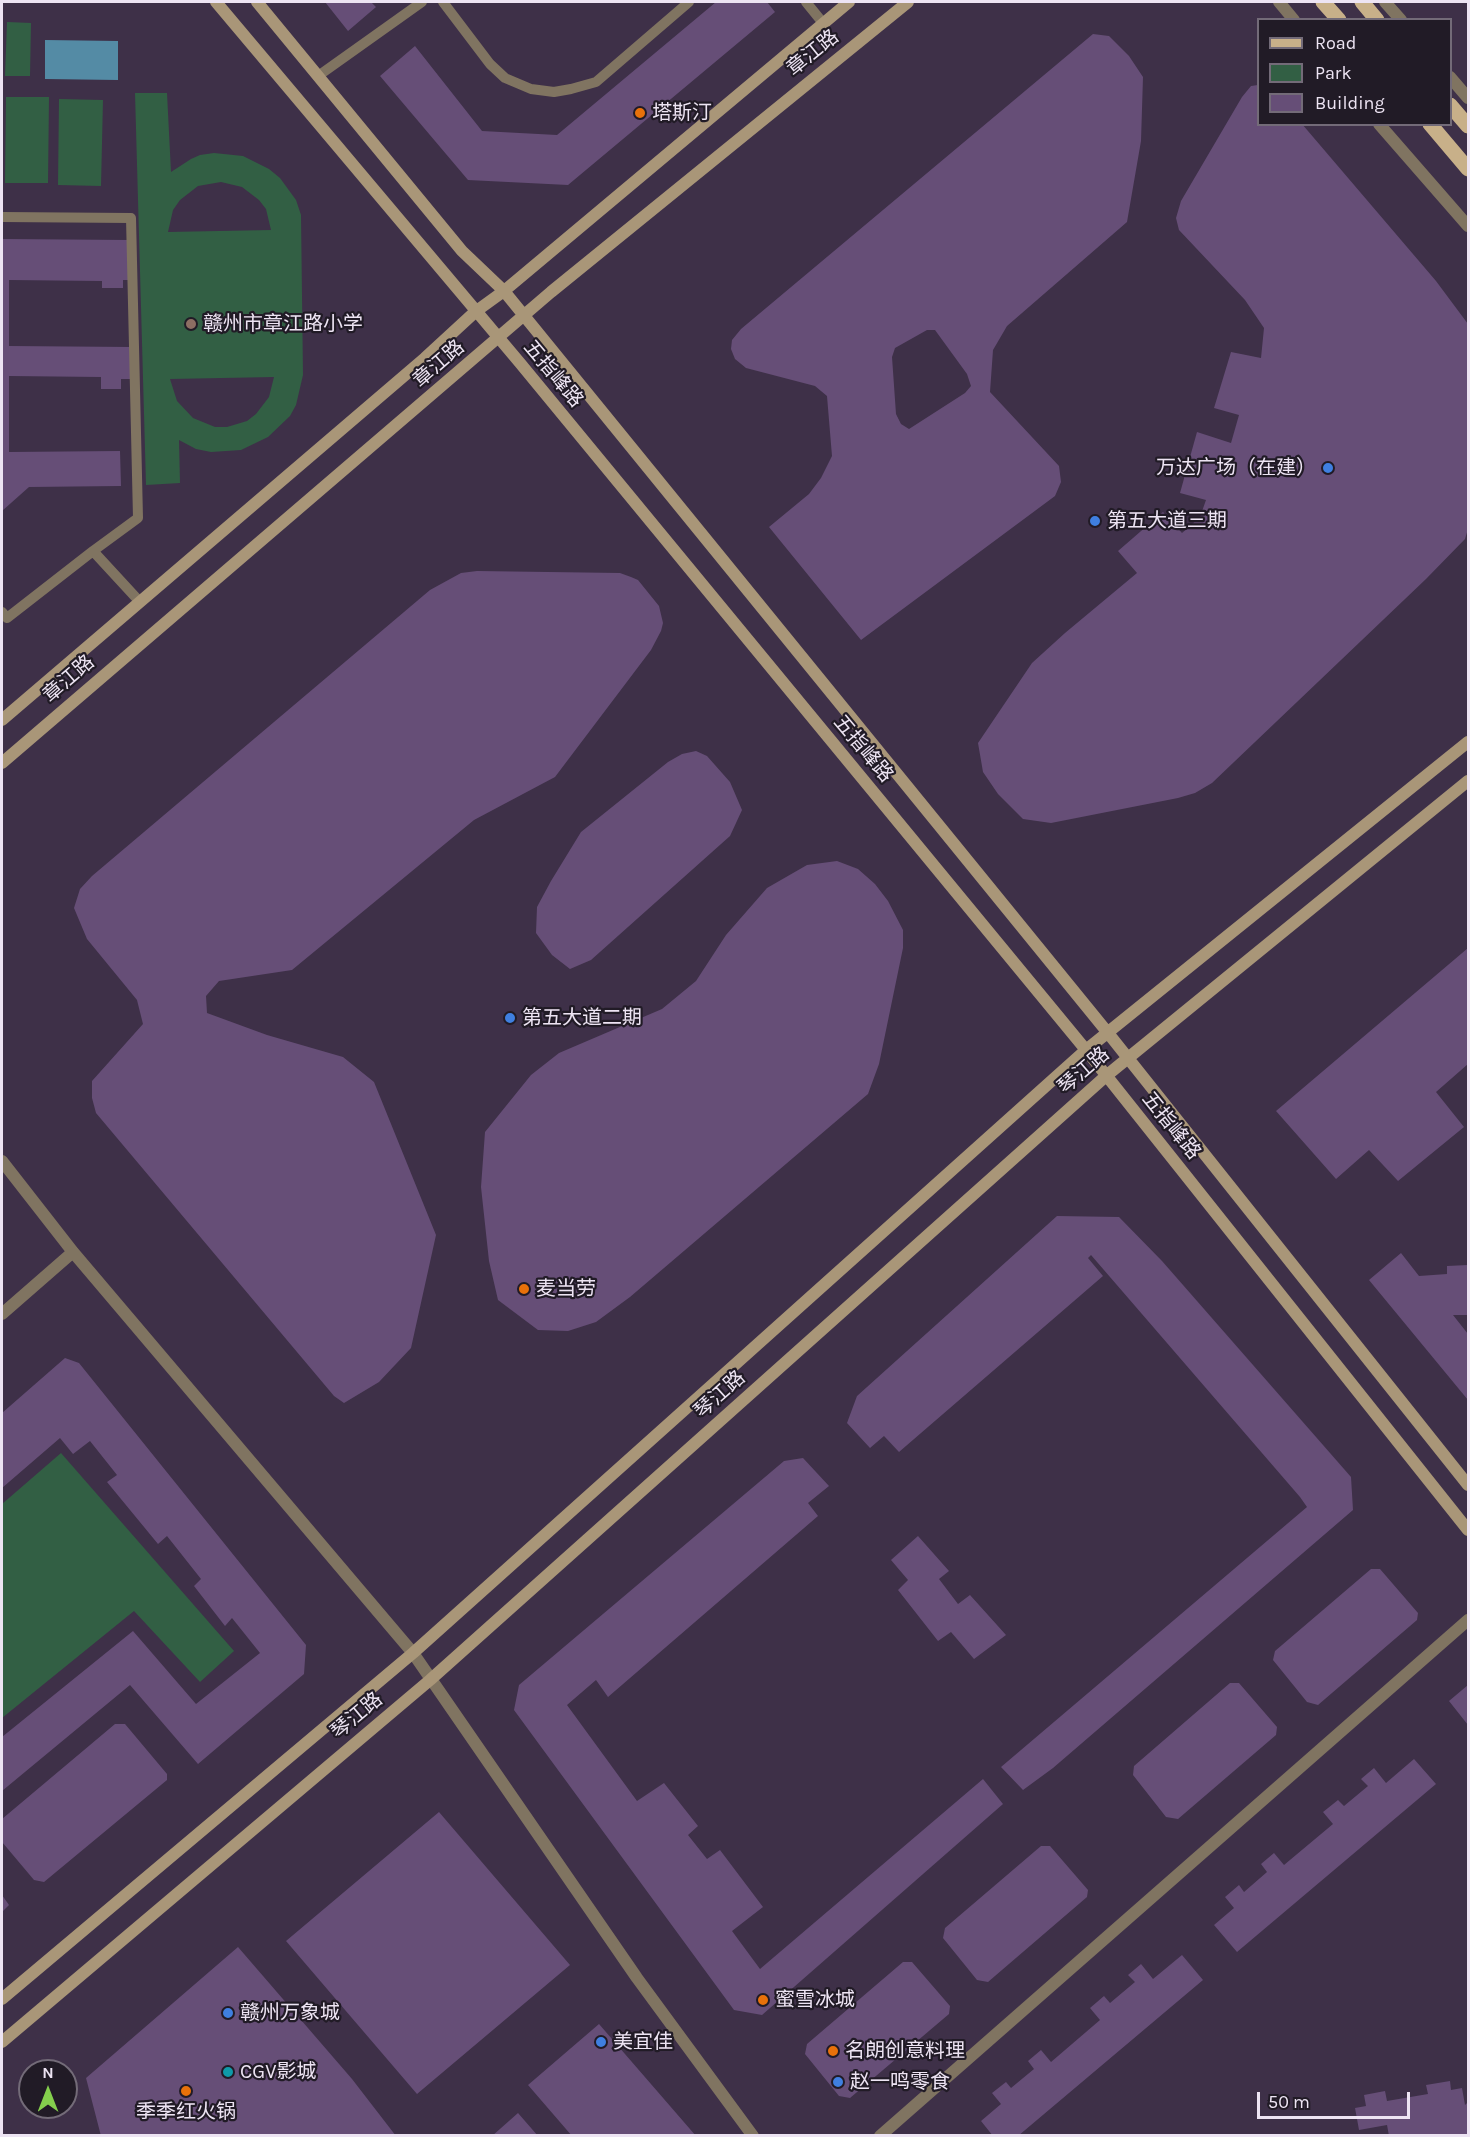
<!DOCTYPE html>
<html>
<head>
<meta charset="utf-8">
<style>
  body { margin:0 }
  #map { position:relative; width:1470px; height:2137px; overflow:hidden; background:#3e3048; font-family:Karla,sans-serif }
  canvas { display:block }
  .frame { position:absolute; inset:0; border:3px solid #ede4f3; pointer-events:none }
  .legend { position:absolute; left:1257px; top:18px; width:195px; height:108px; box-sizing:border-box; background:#211b26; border:2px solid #736b78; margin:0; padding:8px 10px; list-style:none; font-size:18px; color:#ede4f3 }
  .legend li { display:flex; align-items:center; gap:12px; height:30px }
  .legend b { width:30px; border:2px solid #736b78 }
  .north { position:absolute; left:18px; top:2059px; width:60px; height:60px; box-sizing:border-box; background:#211b26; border:2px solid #736b78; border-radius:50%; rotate:0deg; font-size:16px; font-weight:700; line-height:24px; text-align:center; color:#ede4f3 }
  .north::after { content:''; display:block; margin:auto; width:21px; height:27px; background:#84cf4d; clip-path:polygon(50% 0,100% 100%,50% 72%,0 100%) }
  .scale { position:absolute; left:1257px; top:2092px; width:153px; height:27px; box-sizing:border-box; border:3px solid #ede4f3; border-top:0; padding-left:8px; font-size:18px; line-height:21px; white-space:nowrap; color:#ede4f3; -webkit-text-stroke:4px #211b26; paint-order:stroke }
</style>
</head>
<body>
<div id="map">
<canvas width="1470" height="2137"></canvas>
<div class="frame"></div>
<ul class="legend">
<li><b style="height:8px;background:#c8b089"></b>Road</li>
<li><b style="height:16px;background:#325f44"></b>Park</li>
<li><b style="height:16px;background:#664e77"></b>Building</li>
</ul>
<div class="north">N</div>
<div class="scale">50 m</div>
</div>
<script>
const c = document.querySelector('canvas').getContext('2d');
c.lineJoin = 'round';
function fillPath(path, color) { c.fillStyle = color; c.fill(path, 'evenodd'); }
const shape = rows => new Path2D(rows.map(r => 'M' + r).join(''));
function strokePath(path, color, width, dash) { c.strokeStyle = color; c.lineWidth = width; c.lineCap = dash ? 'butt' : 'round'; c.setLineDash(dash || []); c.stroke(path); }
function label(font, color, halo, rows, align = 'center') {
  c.font = font + ' Karla,"Noto Sans SC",sans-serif'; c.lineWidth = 4.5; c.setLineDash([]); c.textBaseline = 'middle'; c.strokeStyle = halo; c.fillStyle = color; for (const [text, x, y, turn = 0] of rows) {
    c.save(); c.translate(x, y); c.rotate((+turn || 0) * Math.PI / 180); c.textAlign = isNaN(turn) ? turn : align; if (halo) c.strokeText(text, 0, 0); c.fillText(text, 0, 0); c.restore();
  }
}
const green = shape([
  [7,22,31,23,30,76,5,76],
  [135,93,167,93,171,172,191,159,200,155,214,153,243,156,269,169,280,178,296,200,301,215,303,375,296,405,290,416,268,437,241,450,211,452,196,449,179,440,180,483,146,485],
  [221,182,242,187,259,200,266,209,271,230,168,232,173,210,180,200,198,186],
  [274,377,269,397,256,414,247,421,227,427,215,427,193,418,177,401,170,379],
  [6,97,49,97,48,183,5,183],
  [59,99,103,100,101,186,58,185],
  [61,1453,234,1651,200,1682,134,1611,2,1718,2,1504]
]);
const water = shape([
  [45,40,118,41,118,80,45,79]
]);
const building = shape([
  [325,2,371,2,376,7,348,31],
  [716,2,767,2,775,12,568,185,468,180,380,76,415,46,482,131,557,135],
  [1093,34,1109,36,1129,56,1143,77,1141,141,1127,222,1007,326,993,350,990,392,1059,466,1061,482,1055,496,861,640,769,527,809,494,821,478,832,456,827,396,815,386,746,368,735,359,731,349,732,340,741,329],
  [927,330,935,330,967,374,971,386,965,393,909,429,901,424,896,414,892,357,895,348],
  [1258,85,1258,124,1302,124,1436,281,1468,324,1468,529,1465,539,1426,579,1212,783,1195,793,1178,798,1051,823,1023,819,998,794,983,772,978,743,1032,663,1065,633,1137,573,1118,551,1163,512,1182,533,1200,517,1206,500,1180,493,1197,432,1231,443,1239,415,1214,408,1231,352,1261,358,1264,328,1245,300,1179,230,1176,218,1181,201,1242,97,1251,86],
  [2,239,130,240,129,280,123,280,123,288,102,288,102,281,9,280,9,346,132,347,132,379,121,379,121,389,101,389,101,377,9,376,9,452,120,451,121,486,29,487,2,511],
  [477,571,620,573,631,577,638,580,659,606,663,623,661,631,651,650,555,777,474,820,292,970,219,981,206,996,207,1013,267,1035,343,1057,374,1082,436,1235,411,1348,379,1382,344,1403,334,1396,96,1113,92,1098,92,1081,143,1024,137,1000,87,939,74,908,80,889,92,876,430,590,461,573],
  [696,751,707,756,730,782,742,810,730,836,591,960,570,969,552,955,536,933,537,907,551,881,581,832,668,762,682,754],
  [837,861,858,869,875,884,888,901,903,930,903,948,879,1064,868,1094,630,1297,596,1322,568,1331,538,1330,498,1300,489,1261,481,1187,485,1132,531,1075,559,1053,662,1009,696,981,726,935,767,888,807,865],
  [1468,948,1468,1064,1436,1092,1464,1127,1398,1181,1369,1150,1336,1179,1276,1111],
  [1057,1216,1119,1217,1162,1261,1351,1477,1353,1510,1053,1768,1023,1790,1001,1767,1307,1507,1300,1497,1091,1255,1088,1258,1103,1276,899,1452,884,1436,870,1448,847,1423,857,1396],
  [1401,1253,1419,1276,1447,1274,1447,1266,1468,1265,1468,1315,1453,1315,1468,1334,1468,1400,1369,1280],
  [65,1358,79,1363,306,1645,304,1674,198,1764,130,1685,2,1791,2,1737,133,1631,196,1704,260,1653,232,1618,225,1626,194,1586,201,1579,167,1536,158,1544,107,1482,117,1475,90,1441,73,1454,60,1438,2,1488,2,1413],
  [803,1458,829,1486,808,1503,818,1516,608,1697,596,1680,567,1705,637,1801,664,1783,698,1826,688,1835,707,1859,720,1850,763,1907,732,1931,760,1969,983,1779,1003,1804,762,2015,734,2010,514,1710,519,1685,784,1461],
  [918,1536,949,1571,939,1579,958,1604,970,1595,1006,1635,974,1659,951,1632,938,1641,898,1590,908,1580,891,1560],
  [1371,1569,1380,1569,1418,1613,1417,1620,1318,1705,1307,1702,1273,1660,1275,1651],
  [1230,1683,1239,1683,1277,1727,1276,1735,1178,1819,1166,1817,1133,1775,1134,1766],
  [1468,1685,1468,1725,1449,1701],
  [115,1724,125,1724,167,1774,167,1780,44,1882,34,1880,2,1842,2,1819],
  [1414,1759,1436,1784,1237,1952,1214,1925,1234,1908,1225,1897,1239,1885,1244,1892,1267,1872,1261,1864,1274,1853,1284,1865,1333,1824,1323,1812,1338,1800,1344,1806,1368,1786,1361,1779,1374,1768,1386,1783],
  [439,1812,570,1965,417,2094,286,1941],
  [1041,1846,1050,1846,1088,1890,1087,1897,988,1982,977,1980,943,1938,945,1928],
  [2,1895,9,1905,2,1912],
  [238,1947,352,2079,396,2136,101,2136,86,2078],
  [1182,1955,1203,1980,1018,2136,993,2136,981,2121,1001,2104,992,2093,1006,2082,1011,2088,1034,2069,1028,2061,1041,2050,1051,2062,1100,2020,1090,2008,1104,1996,1110,2003,1135,1982,1128,1975,1141,1964,1153,1979],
  [903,1962,912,1962,950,2006,949,2014,850,2098,839,2096,805,2054,807,2044],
  [599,2024,696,2136,572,2136,528,2085],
  [1450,2081,1451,2090,1462,2088,1465,2105,1468,2102,1468,2136,1389,2136,1387,2125,1359,2130,1355,2108,1366,2106,1364,2095,1385,2091,1387,2101,1428,2094,1426,2085],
  [518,2113,538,2136,492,2136]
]);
const service = shape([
  [443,2,490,64,505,78,531,89,554,92,571,89,596,82,689,2],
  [806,2,823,23],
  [318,76,422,2],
  [2,217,131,218,138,518,93,551],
  [2,612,7,618,93,551,140,602]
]);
const minor = shape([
  [880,2136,1468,1620]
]);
const tertiary = shape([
  [1279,2,1294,20],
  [1385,2,1401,20],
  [1450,77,1468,98],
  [1379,124,1468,226],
  [2,1161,73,1252,413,1653,637,1978,753,2136],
  [2,1314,73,1252]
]);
const secondary = shape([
  [216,2,520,363,1086,1050,1468,1530],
  [257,2,462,251,504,291,1108,1033,1468,1485],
  [2,720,425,358,475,312,504,291,849,2],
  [2,763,551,292,908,2],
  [2,1999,413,1653,1086,1050,1468,742],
  [2,2042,430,1680,1106,1076,1468,781]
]);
const primary = shape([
  [1323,2,1339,20],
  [1362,2,1377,20],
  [1450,105,1468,126],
  [1430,124,1468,169]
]);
const markers = [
  [640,113,6,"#e8710a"],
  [191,324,6,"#8d6e63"],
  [1328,468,6,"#3f7fe0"],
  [1095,521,6,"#3f7fe0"],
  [510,1018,6,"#3f7fe0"],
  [524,1289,6,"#e8710a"],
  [763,2000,6,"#e8710a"],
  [228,2013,6,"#3f7fe0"],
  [601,2042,6,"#3f7fe0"],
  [833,2051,6,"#e8710a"],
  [228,2072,6,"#0f9aa8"],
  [838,2082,6,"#3f7fe0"],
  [186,2091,6,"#e8710a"]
];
const streetNames = [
  ["章江路",813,53,-39],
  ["章江路",439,364,-41],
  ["五指峰路",553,374,50],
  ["章江路",69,679,-41],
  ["五指峰路",863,749,50],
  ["琴江路",1084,1071,-41],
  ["五指峰路",1171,1126,51],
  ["琴江路",720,1395,-42],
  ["琴江路",357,1716,-40]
];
const poiNames = [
  ["塔斯汀",652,113],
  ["赣州市章江路小学",203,324],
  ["万达广场（在建）",1316,468,"right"],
  ["第五大道三期",1107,521],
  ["第五大道二期",522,1018],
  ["麦当劳",536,1289],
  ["蜜雪冰城",775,2000],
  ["赣州万象城",240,2013],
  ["美宜佳",613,2042],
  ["名朗创意料理",845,2051],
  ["CGV影城",240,2072],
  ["赵一鸣零食",850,2082],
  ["季季红火锅",186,2112,"center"]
];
fillPath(green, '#325f44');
fillPath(water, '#548ba5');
fillPath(building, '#664e77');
strokePath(service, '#807461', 10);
strokePath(minor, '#807461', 12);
strokePath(tertiary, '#807461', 12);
strokePath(secondary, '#a99678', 12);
strokePath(primary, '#c8b089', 15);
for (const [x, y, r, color] of markers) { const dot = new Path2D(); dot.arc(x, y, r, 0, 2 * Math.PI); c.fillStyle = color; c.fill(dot); strokePath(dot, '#211b26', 2); }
label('20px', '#ede4f3', '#211b26', streetNames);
label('20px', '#ede4f3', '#211b26', poiNames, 'left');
</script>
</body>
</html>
